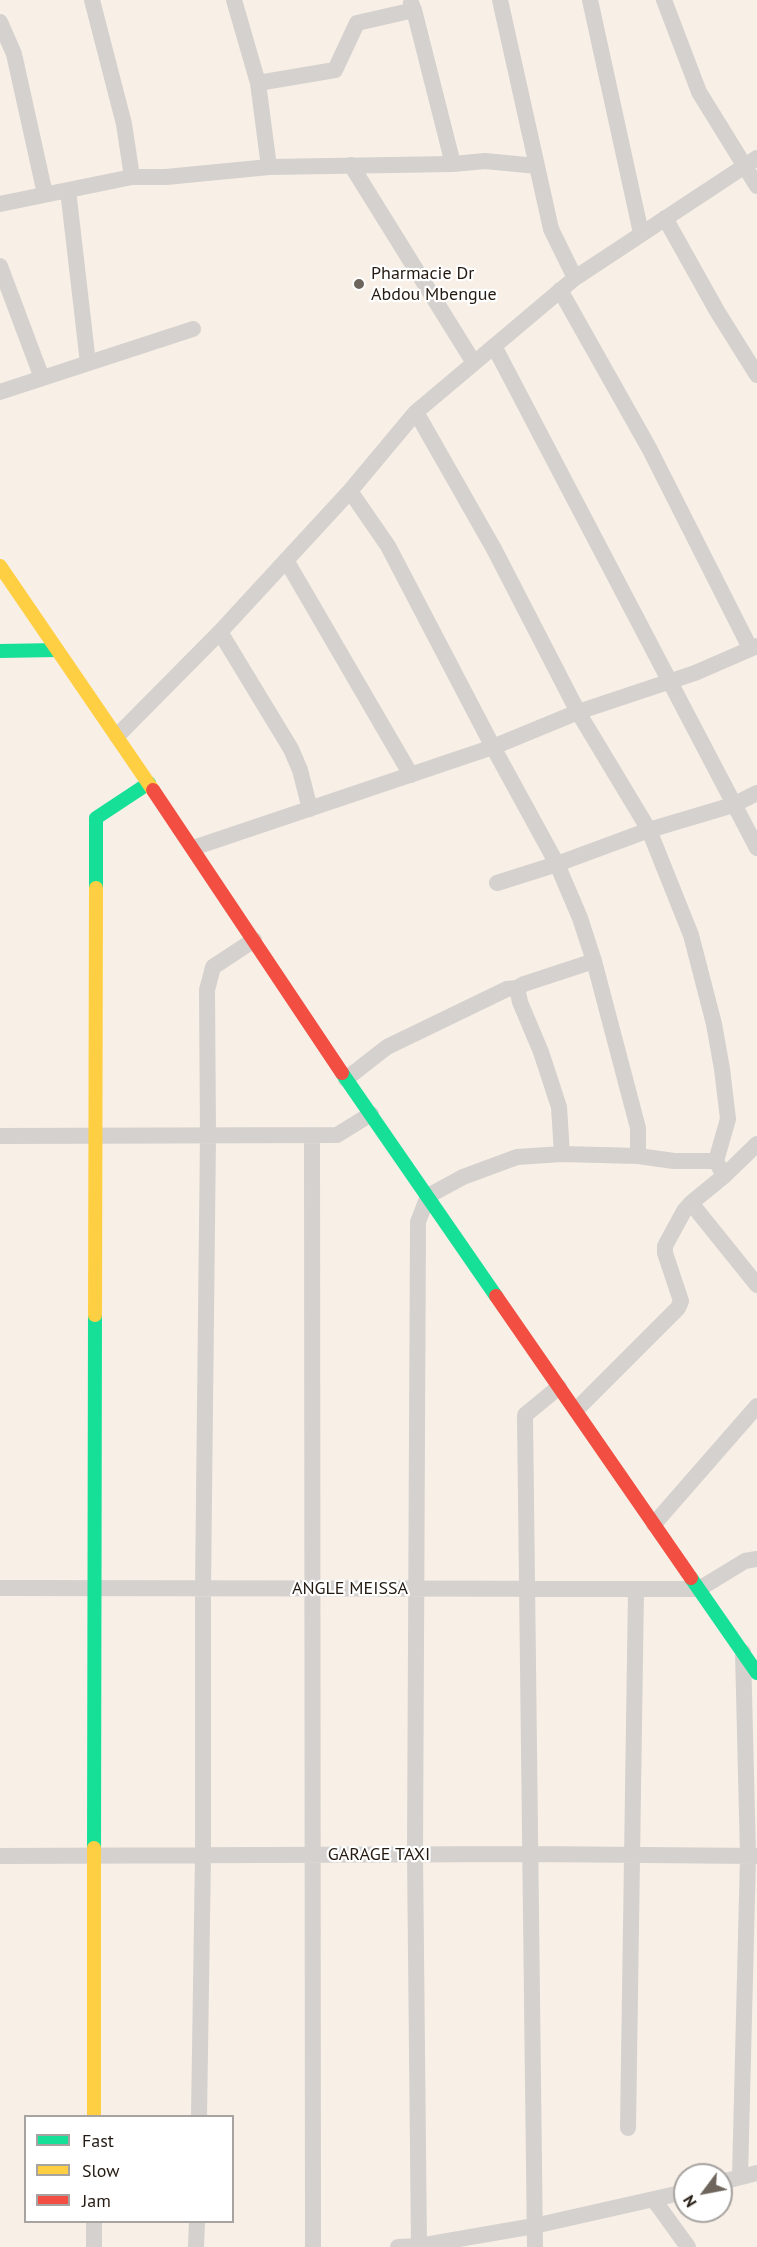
<!DOCTYPE html>
<html>
<head>
<meta charset="utf-8">
<style>
  body { margin:0 }
  #map { position:relative; width:757px; height:2247px; overflow:hidden; background:#f8efe6; font-family:"PT Sans",sans-serif }
  canvas { display:block }
  .legend { position:absolute; left:24px; top:2115px; width:210px; height:108px; box-sizing:border-box; background:#fff; border:2px solid #a7a3a0; margin:0; padding:8px 10px; list-style:none; font-size:18px; color:#241a11 }
  .legend li { display:flex; align-items:center; gap:12px; height:30px }
  .legend b { width:30px; border:2px solid #a7a3a0 }
  .north { position:absolute; left:673px; top:2163px; width:60px; height:60px; box-sizing:border-box; background:#fff; border:2px solid #a7a3a0; border-radius:50%; rotate:238deg; font-size:16px; font-weight:700; line-height:24px; text-align:center; color:#241a11 }
  .north::after { content:''; display:block; margin:auto; width:21px; height:27px; background:#6e655c; clip-path:polygon(50% 0,100% 100%,50% 72%,0 100%) }
</style>
</head>
<body>
<div id="map">
<canvas width="757" height="2247"></canvas>
<ul class="legend">
<li><b style="height:8px;background:#16e098"></b>Fast</li>
<li><b style="height:8px;background:#ffcf43"></b>Slow</li>
<li><b style="height:8px;background:#f24e42"></b>Jam</li>
</ul>
<div class="north">N</div>
</div>
<script>
const c = document.querySelector('canvas').getContext('2d');
c.lineJoin = 'round';
const shape = rows => new Path2D(rows.map(r => 'M' + r).join(''));
function strokePath(path, color, width, dash) { c.strokeStyle = color; c.lineWidth = width; c.lineCap = dash ? 'butt' : 'round'; c.setLineDash(dash || []); c.stroke(path); }
function label(font, color, halo, rows, align = 'center') {
  c.font = font + ' "PT Sans",sans-serif'; c.lineWidth = 4.5; c.setLineDash([]); c.textBaseline = 'middle'; c.strokeStyle = halo; c.fillStyle = color; for (const [text, x, y, turn = 0] of rows) {
    c.save(); c.translate(x, y); c.rotate((+turn || 0) * Math.PI / 180); c.textAlign = isNaN(turn) ? turn : align; if (halo) c.strokeText(text, 0, 0); c.fillText(text, 0, 0); c.restore();
  }
}
const street = shape([
  [92,0,124,124,132,177],
  [234,0,258,83,269,167],
  [500,0,551,229,575,278],
  [590,0,641,233],
  [664,0,699,92,757,186],
  [411,3,414,10,453,164],
  [0,22,14,54,45,194],
  [258,83,335,70,357,23,414,10],
  [351,165,474,363],
  [68,190,88,363],
  [0,204,132,177,166,177,269,167,453,164,485,161,537,166],
  [665,218,717,311,757,375],
  [0,266,42,378],
  [560,290,649,448,750,648],
  [494,346,757,848],
  [0,392,193,329],
  [416,412,494,549,578,712,649,830,691,935,714,1024,722,1069,728,1119,716,1161,724,1176],
  [350,491,388,546,493,747,557,864,580,918,594,961,638,1128,638,1156,674,1161,716,1161],
  [286,560,411,775],
  [220,632,291,749,300,770,310,809],
  [117,736,220,632,350,491,416,412,575,278,757,158],
  [193,848,493,747,578,712,695,673,757,646],
  [497,883,557,864,649,830,733,805,757,793],
  [346,1079,387,1047,507,989,517,988],
  [312,1135,313,2247],
  [0,1136,337,1135,371,1114],
  [562,1154,559,1107,541,1052,520,1002,517,988,524,984,594,961],
  [691,1203,757,1285],
  [576,1410,678,1308,681,1301,665,1253,665,1246,684,1211,691,1203,724,1176,757,1144],
  [654,1524,757,1406],
  [0,1588,699,1589,745,1561,757,1559],
  [0,1856,530,1854,757,1856],
  [199,2116,203,1855,203,1588,208,1135,207,990,213,967,254,940],
  [628,2128,636,1589],
  [740,2177,748,1856,743,1652],
  [721,2182,757,2173],
  [654,2200,688,2247],
  [94,2247,94,2222],
  [196,2247,197,2222],
  [398,2247,419,2246,534,2226,685,2192],
  [419,2247,415,1854,418,1222,428,1196,463,1177,517,1157,562,1154,638,1156],
  [535,2247,525,1415,559,1387]
]);
const fast = shape([
  [0,651,57,650],
  [96,888,96,818,149,783],
  [342,1073,496,1296],
  [691,1578,757,1673],
  [94,1848,95,1315]
]);
const slow = shape([
  [0,566,153,790],
  [95,1315,96,888],
  [94,2116,94,1848]
]);
const jam = shape([
  [153,790,342,1073],
  [496,1296,691,1578]
]);
const markers = [
  [359,284,6,"#6e655c"]
];
const poiNames = [
  ["Pharmacie Dr",371,274],
  ["Abdou Mbengue",371,295]
];
const streetNames = [
  ["ANGLE MEISSA",350,1589],
  ["GARAGE TAXI",379,1855]
];
strokePath(street, '#d4d1ce', 16);
strokePath(fast, '#16e098', 14);
strokePath(slow, '#ffcf43', 14);
strokePath(jam, '#f24e42', 14);
for (const [x, y, r, color] of markers) { const dot = new Path2D(); dot.arc(x, y, r, 0, 2 * Math.PI); c.fillStyle = color; c.fill(dot); strokePath(dot, '#fff', 2); }
label('18px', '#241a11', '#fff', poiNames, 'left');
label('18px', '#241a11', '#fff', streetNames);
</script>
</body>
</html>
